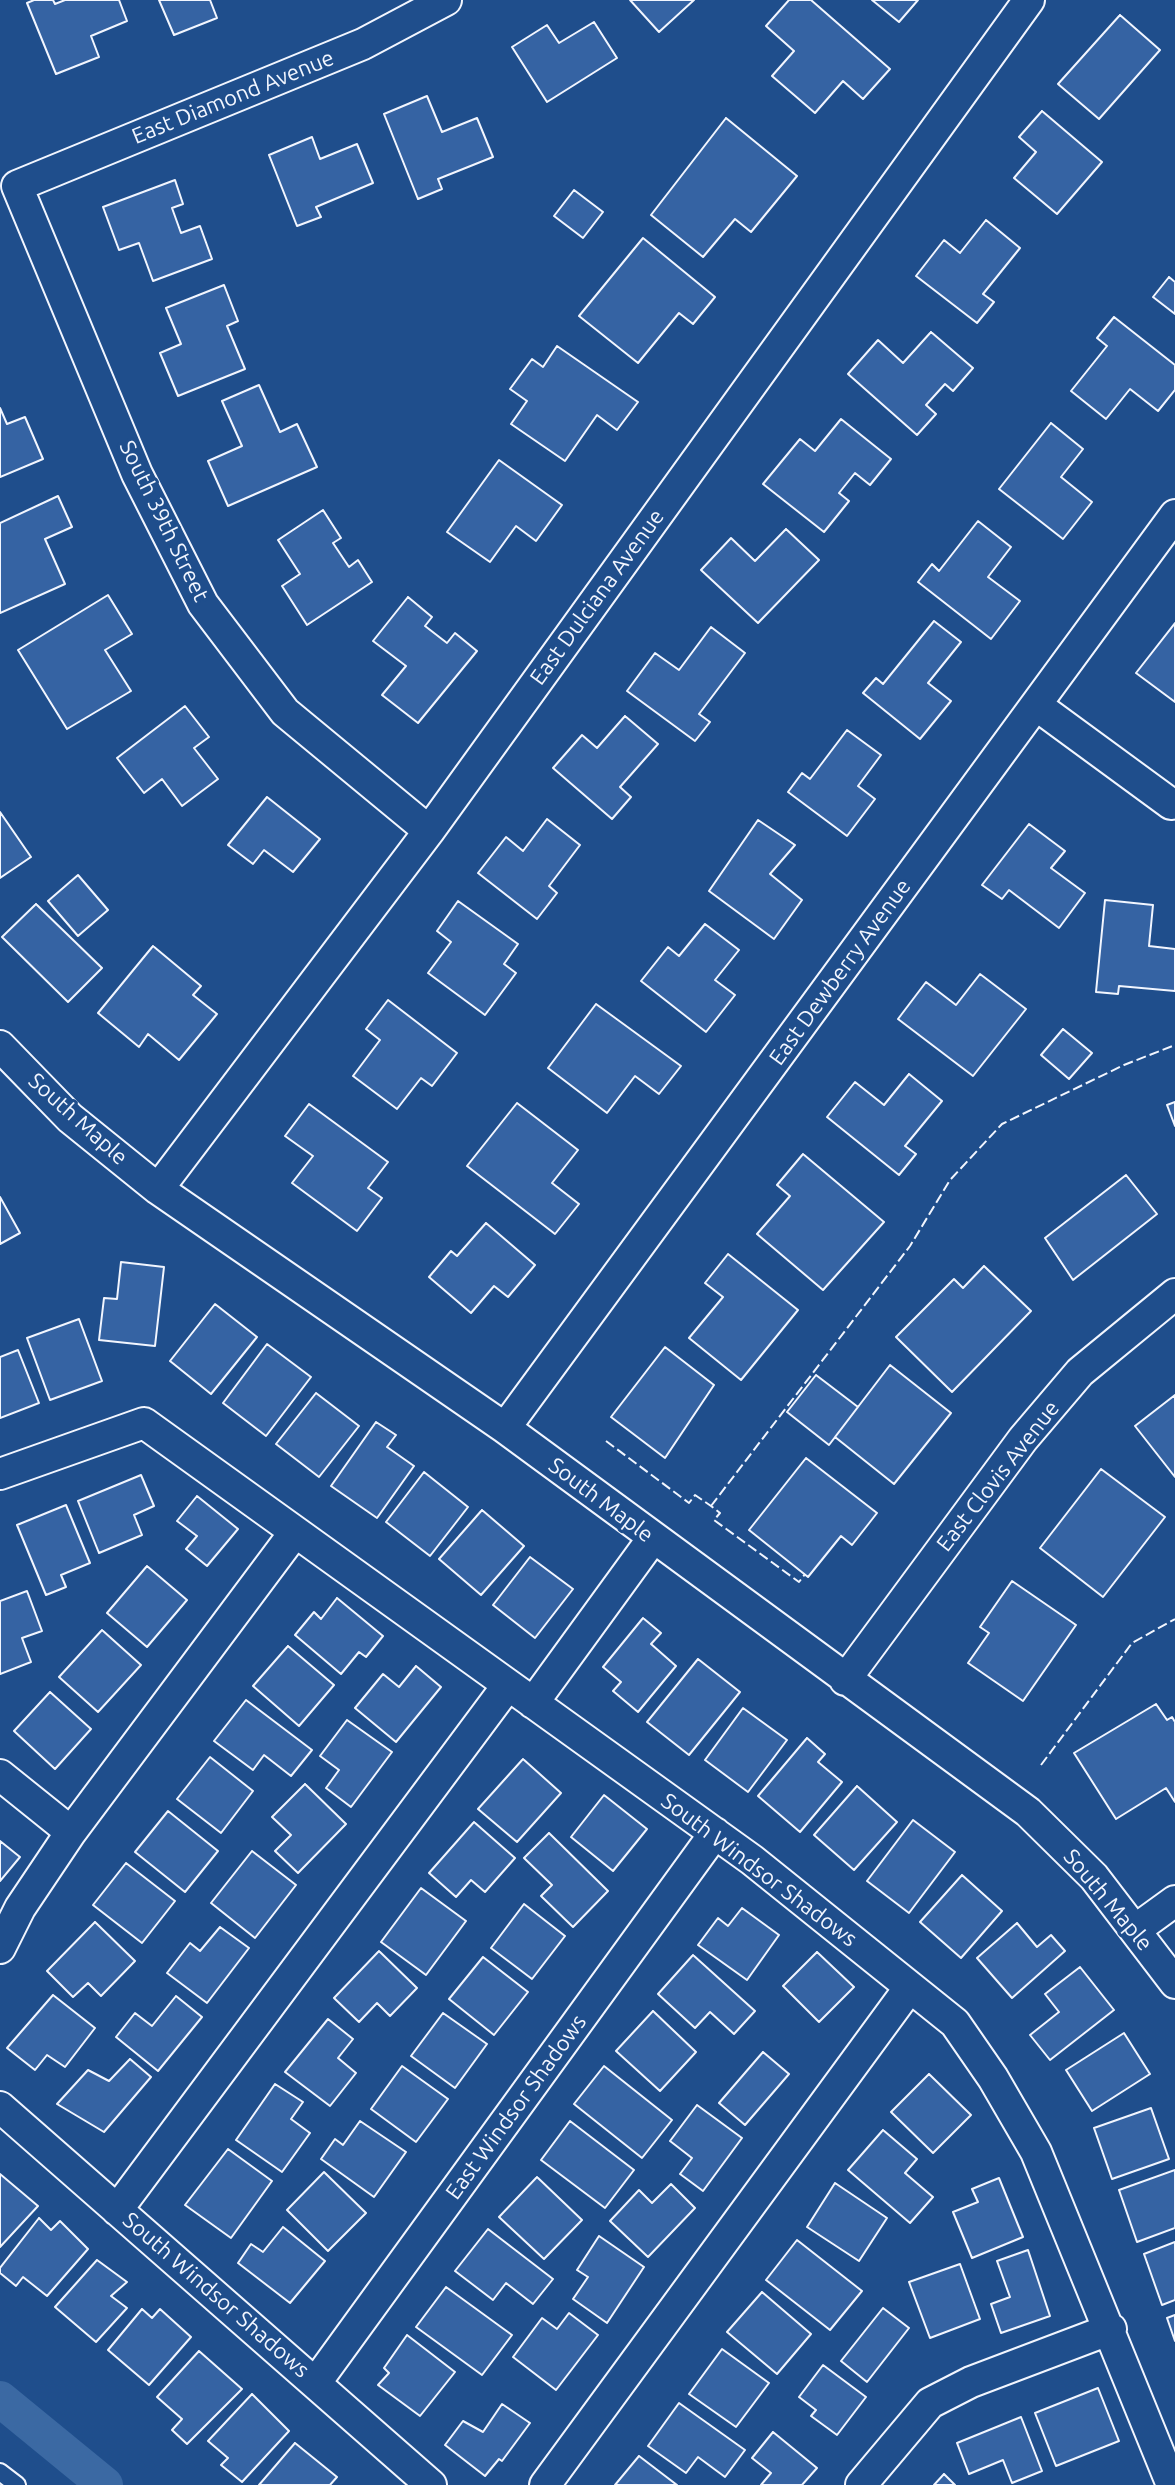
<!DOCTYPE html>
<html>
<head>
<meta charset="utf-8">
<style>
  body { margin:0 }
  canvas { display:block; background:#1f4e8c }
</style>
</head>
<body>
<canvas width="1175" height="2485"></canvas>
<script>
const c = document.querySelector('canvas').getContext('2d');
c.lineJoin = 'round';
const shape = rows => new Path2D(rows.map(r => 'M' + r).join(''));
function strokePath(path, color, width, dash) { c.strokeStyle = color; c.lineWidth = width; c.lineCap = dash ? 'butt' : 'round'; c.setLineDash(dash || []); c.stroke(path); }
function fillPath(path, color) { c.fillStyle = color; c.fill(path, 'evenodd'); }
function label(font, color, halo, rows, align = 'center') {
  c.font = font + ' Ubuntu,sans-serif'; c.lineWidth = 6; c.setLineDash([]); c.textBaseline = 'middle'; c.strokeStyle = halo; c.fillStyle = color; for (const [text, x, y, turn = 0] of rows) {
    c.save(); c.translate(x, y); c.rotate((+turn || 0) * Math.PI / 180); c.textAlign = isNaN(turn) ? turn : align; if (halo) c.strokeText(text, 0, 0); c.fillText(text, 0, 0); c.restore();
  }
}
const canal = shape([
  [0,2399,105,2485]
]);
const building = shape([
  [34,0,53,0,55,4,65,0,119,0,127,21,91,36,99,57,56,74,27,3,34,0],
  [159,0,210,0,217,18,174,35,159,0],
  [630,0,694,0,659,32,630,0],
  [789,0,811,0,890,69,863,99,843,81,815,113,772,76,794,51,766,26,789,0],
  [872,0,918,0,899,22,872,0],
  [1120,15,1160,50,1099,119,1058,84,1120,15],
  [594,22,617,58,547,102,512,47,547,25,559,43,594,22],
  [427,96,442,132,477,118,493,157,438,179,442,189,418,199,384,114,427,96],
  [1042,111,1102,162,1057,214,1014,178,1036,152,1019,137,1042,111],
  [726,118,797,176,751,232,735,219,703,257,651,215,726,118],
  [312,137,320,159,357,144,373,183,316,207,321,217,297,226,269,155,312,137],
  [175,180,183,204,172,208,181,233,200,226,212,259,153,281,139,243,119,250,103,207,175,180],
  [574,190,603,212,583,238,554,216,574,190],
  [986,220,1020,248,983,294,994,302,977,323,916,276,944,240,960,253,986,220],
  [643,238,715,297,693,324,679,313,638,363,579,316,643,238],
  [1169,277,1175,282,1175,314,1153,297,1169,277],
  [224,285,238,321,227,326,245,369,178,396,160,353,181,344,166,308,224,285],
  [1114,317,1175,365,1175,390,1158,411,1130,389,1106,419,1071,391,1107,346,1097,338,1114,317],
  [931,332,973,368,953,391,945,384,926,405,936,414,917,435,848,374,878,340,903,363,931,332],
  [557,346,638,402,617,430,597,415,565,461,511,424,527,401,510,389,532,359,543,367,557,346],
  [259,385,280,432,297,424,317,467,228,506,208,461,242,446,222,401,259,385],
  [0,408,7,424,25,417,43,459,0,477,0,408],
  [841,419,891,459,870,485,855,473,839,493,849,501,824,532,763,484,800,439,815,451,841,419],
  [1051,423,1083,449,1061,477,1092,502,1063,539,999,489,1051,423],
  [499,460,562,505,536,541,516,526,490,562,447,532,499,460],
  [58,496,72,527,45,539,65,584,0,613,0,523,58,496],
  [323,510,341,538,333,543,349,567,358,560,372,582,307,625,282,586,300,574,278,540,323,510],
  [978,521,1011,547,988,577,1020,601,991,639,918,582,932,564,939,571,978,521],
  [786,529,819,560,758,623,701,570,731,538,755,561,786,529],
  [108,595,132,634,105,650,131,691,67,729,18,650,108,595],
  [408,597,432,617,425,626,447,643,455,633,477,651,418,723,382,695,406,666,373,641,408,597],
  [934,621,961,642,928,683,951,701,920,739,863,693,876,678,883,684,934,621],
  [1175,623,1175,702,1136,673,1175,623],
  [711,627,745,653,699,714,710,722,695,741,627,691,655,653,679,670,711,627],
  [185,706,209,737,194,748,218,779,182,806,162,779,144,793,117,758,185,706],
  [625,716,658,744,620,787,631,797,612,819,553,768,582,735,597,748,625,716],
  [847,730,881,755,858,786,875,799,847,836,788,792,802,773,810,779,847,730],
  [267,797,320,839,293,872,264,850,253,864,228,845,267,797],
  [0,812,31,857,0,878,0,812],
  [547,819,580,845,549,886,557,893,537,919,478,873,506,837,523,851,547,819],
  [758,820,795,845,770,874,802,900,774,939,709,891,758,820],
  [1029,824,1065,851,1051,868,1085,893,1059,928,1009,890,1002,899,982,885,1029,824],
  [78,875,108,910,78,936,48,901,78,875],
  [1105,900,1153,905,1149,946,1175,949,1175,991,1119,986,1118,994,1096,992,1105,900],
  [458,901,518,944,504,964,516,973,485,1015,428,973,451,942,437,931,458,901],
  [36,904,102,968,68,1002,2,937,36,904],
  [705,924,739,950,715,980,735,995,706,1032,641,981,668,947,679,956,705,924],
  [153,946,201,986,193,995,217,1014,179,1060,148,1034,139,1047,98,1013,153,946],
  [980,974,1026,1009,973,1076,898,1019,926,982,956,1005,980,974],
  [388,1000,457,1053,432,1086,421,1078,397,1109,353,1076,380,1040,366,1029,388,1000],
  [596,1004,681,1066,659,1094,635,1076,607,1113,548,1068,596,1004],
  [1063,1029,1092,1053,1069,1079,1041,1055,1063,1029],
  [909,1074,942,1101,905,1146,916,1154,899,1175,827,1117,855,1082,884,1105,909,1074],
  [1175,1102,1175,1126,1167,1105,1175,1102],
  [517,1103,578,1150,552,1183,579,1204,555,1234,467,1166,517,1103],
  [309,1104,388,1162,368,1188,382,1198,357,1231,292,1183,313,1156,285,1136,309,1104],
  [803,1154,884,1222,823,1290,757,1234,790,1196,777,1185,803,1154],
  [1126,1175,1157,1214,1073,1280,1045,1238,1126,1175],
  [0,1197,20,1233,0,1244,0,1197],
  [486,1223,535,1265,508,1297,494,1286,471,1313,429,1277,451,1251,457,1256,486,1223],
  [728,1254,798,1310,741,1380,689,1338,723,1297,705,1283,728,1254],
  [121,1262,164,1267,155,1346,99,1340,104,1298,117,1299,121,1262],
  [984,1266,1031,1311,952,1392,896,1337,954,1279,963,1288,984,1266],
  [215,1304,257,1337,211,1394,170,1361,215,1304],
  [79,1319,102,1381,50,1400,27,1338,79,1319],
  [267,1344,311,1377,266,1436,223,1403,267,1344],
  [665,1347,714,1385,665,1458,611,1417,665,1347],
  [18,1350,39,1403,0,1418,0,1357,18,1350],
  [890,1365,951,1413,894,1484,835,1437,890,1365],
  [816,1375,858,1407,829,1445,787,1412,816,1375],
  [316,1393,359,1426,319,1477,276,1444,316,1393],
  [1175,1395,1175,1477,1135,1426,1175,1395],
  [376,1422,396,1435,387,1447,414,1466,377,1518,331,1486,376,1422],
  [806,1458,877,1513,852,1545,841,1536,808,1577,749,1530,806,1458],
  [1101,1469,1165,1517,1103,1597,1040,1548,1101,1469],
  [424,1472,468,1507,430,1556,386,1522,424,1472],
  [141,1475,154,1506,134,1515,142,1535,99,1553,78,1501,141,1475],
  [197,1496,238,1529,207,1566,186,1549,197,1536,177,1521,197,1496],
  [66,1505,90,1563,61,1575,66,1587,46,1595,17,1525,66,1505],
  [482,1510,524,1546,481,1595,439,1559,482,1510],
  [530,1557,573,1589,535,1638,493,1605,530,1557],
  [147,1566,187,1600,147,1647,107,1613,147,1566],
  [1012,1581,1076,1625,1023,1701,968,1663,989,1633,980,1627,1012,1581],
  [27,1591,42,1631,22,1638,31,1662,0,1674,0,1601,27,1591],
  [337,1598,383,1636,366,1657,359,1652,341,1674,295,1635,314,1612,321,1619,337,1598],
  [643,1618,661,1633,651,1644,676,1666,638,1712,613,1691,621,1682,603,1667,643,1618],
  [102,1630,141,1665,98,1712,59,1677,102,1630],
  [288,1646,334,1685,299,1726,253,1686,288,1646],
  [698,1659,740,1692,689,1755,647,1722,698,1659],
  [416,1666,441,1687,396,1742,355,1708,383,1674,399,1687,416,1666],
  [50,1692,91,1729,55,1769,14,1731,50,1692],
  [246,1700,312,1750,291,1776,264,1755,253,1770,214,1741,246,1700],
  [1156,1704,1167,1720,1172,1717,1175,1722,1175,1802,1166,1788,1116,1819,1074,1753,1156,1704],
  [743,1708,787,1740,748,1792,705,1760,743,1708],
  [347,1720,392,1752,351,1807,326,1788,339,1770,320,1756,347,1720],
  [807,1738,825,1754,818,1762,842,1782,800,1832,758,1796,807,1738],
  [210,1757,253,1791,221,1833,177,1799,210,1757],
  [523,1759,561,1793,517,1842,478,1809,523,1759],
  [305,1784,346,1824,298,1873,275,1851,291,1835,272,1817,305,1784],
  [857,1786,897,1822,854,1870,814,1835,857,1786],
  [604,1795,647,1829,613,1871,571,1837,604,1795],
  [168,1811,218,1851,185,1892,135,1852,168,1811],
  [913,1820,955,1852,909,1913,867,1881,913,1820],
  [474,1822,515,1858,485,1892,471,1880,456,1897,429,1873,474,1822],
  [549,1833,608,1891,573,1927,541,1896,552,1885,524,1858,549,1833],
  [0,1841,20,1857,0,1881,0,1841],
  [252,1851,296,1885,255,1938,211,1903,252,1851],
  [126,1863,175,1901,142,1943,93,1905,126,1863],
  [962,1875,1002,1911,961,1958,920,1922,962,1875],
  [421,1888,466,1921,426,1975,381,1942,421,1888],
  [524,1904,565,1936,532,1979,491,1948,524,1904],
  [742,1908,779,1935,747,1980,698,1945,718,1918,728,1926,742,1908],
  [95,1922,135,1961,101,1996,88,1983,73,1997,47,1971,95,1922],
  [1017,1923,1037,1947,1051,1935,1065,1951,1012,1998,977,1958,1017,1923],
  [220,1927,249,1948,207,2003,167,1973,190,1943,200,1951,220,1927],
  [379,1951,417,1988,390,2016,377,2003,359,2022,334,1998,379,1951],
  [817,1952,854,1987,819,2022,783,1986,817,1952],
  [693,1955,755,2011,734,2034,710,2012,695,2028,658,1994,693,1955],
  [483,1957,528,1992,494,2035,449,1999,483,1957],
  [1080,1967,1114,2010,1050,2060,1030,2035,1059,2012,1045,1994,1080,1967],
  [53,1995,95,2028,65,2067,47,2055,35,2070,7,2048,53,1995],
  [176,1996,202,2017,158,2071,116,2037,135,2013,152,2026,176,1996],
  [653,2011,696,2052,660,2091,616,2051,653,2011],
  [443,2013,487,2044,455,2088,411,2056,443,2013],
  [328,2019,353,2039,338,2058,356,2073,330,2106,285,2072,328,2019],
  [1124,2033,1150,2074,1092,2111,1066,2070,1124,2033],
  [763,2052,789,2074,745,2125,719,2103,763,2052],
  [130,2059,151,2077,104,2132,57,2104,88,2070,109,2081,130,2059],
  [402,2066,448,2099,416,2142,371,2109,402,2066],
  [604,2066,672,2120,642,2158,574,2104,604,2066],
  [929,2074,971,2115,933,2153,891,2112,929,2074],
  [275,2084,303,2102,291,2119,310,2133,282,2172,236,2140,275,2084],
  [697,2105,742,2138,703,2191,680,2174,692,2158,670,2141,697,2105],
  [1151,2108,1169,2159,1112,2179,1094,2128,1151,2108],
  [360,2121,406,2152,374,2197,321,2159,335,2139,343,2145,360,2121],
  [570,2121,634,2170,605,2208,541,2160,570,2121],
  [883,2130,917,2159,905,2173,933,2197,910,2223,848,2170,883,2130],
  [228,2149,272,2181,231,2238,185,2205,228,2149],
  [1175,2170,1175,2228,1137,2242,1119,2190,1175,2170],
  [324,2172,366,2213,328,2251,287,2210,324,2172],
  [0,2174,38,2206,0,2247,0,2174],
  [537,2177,582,2220,544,2259,499,2217,537,2177],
  [999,2178,1023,2237,972,2258,953,2212,978,2202,972,2189,999,2178],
  [835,2183,887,2218,859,2261,807,2227,835,2183],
  [671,2184,695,2208,648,2257,610,2221,639,2190,652,2203,671,2184],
  [39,2218,51,2230,60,2221,88,2249,47,2296,23,2277,16,2286,0,2273,0,2268,39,2218],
  [283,2227,325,2261,290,2303,238,2263,251,2244,263,2252,283,2227],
  [488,2229,553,2279,533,2304,506,2283,493,2300,455,2271,488,2229],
  [599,2236,644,2267,607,2323,573,2299,588,2277,577,2270,599,2236],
  [797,2240,862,2291,830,2330,766,2280,797,2240],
  [1175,2242,1175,2300,1162,2305,1144,2254,1175,2242],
  [1028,2250,1050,2316,1001,2333,991,2304,1010,2297,997,2261,1028,2250],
  [97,2260,127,2282,111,2296,127,2308,96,2342,55,2307,97,2260],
  [960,2264,980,2319,930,2338,909,2282,960,2264],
  [446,2287,512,2335,482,2375,416,2327,446,2287],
  [762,2292,811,2334,777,2374,727,2332,762,2292],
  [883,2308,909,2328,867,2382,841,2361,883,2308],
  [142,2309,152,2318,160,2309,191,2337,149,2385,108,2350,142,2309],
  [569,2313,598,2335,556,2390,513,2357,542,2318,557,2329,569,2313],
  [1175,2315,1175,2341,1167,2318,1175,2315],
  [407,2335,455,2372,420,2416,378,2385,389,2373,384,2368,407,2335],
  [722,2349,769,2383,736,2427,689,2394,722,2349],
  [199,2351,242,2389,187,2444,172,2430,182,2419,157,2397,199,2351],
  [823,2365,866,2397,837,2435,811,2416,816,2410,799,2397,823,2365],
  [1098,2388,1119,2441,1056,2466,1035,2413,1098,2388],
  [252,2394,289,2431,242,2482,221,2465,228,2458,208,2441,252,2394],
  [679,2403,745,2450,725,2477,698,2457,686,2473,648,2446,679,2403],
  [502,2404,530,2423,502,2461,499,2459,485,2476,445,2445,463,2421,483,2432,502,2404],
  [1021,2417,1042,2471,1012,2483,1003,2460,969,2474,957,2443,1021,2417],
  [773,2432,817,2468,802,2485,761,2485,771,2473,752,2458,773,2432],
  [295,2443,337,2477,330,2485,259,2485,295,2443],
  [639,2456,677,2485,615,2485,639,2456],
  [944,2474,955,2485,934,2485,944,2474]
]);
const service = shape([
  [0,2472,17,2485]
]);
const minor = shape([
  [1036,705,1171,804],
  [429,831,285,712,203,604,137,474,17,186,363,44,446,0],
  [0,1046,70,1118,158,1189,505,1428,1028,1812,1094,1877,1175,1983],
  [158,1189,429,831,1029,0],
  [505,1428,1175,515],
  [0,1474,144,1423,752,1860,955,2023,993,2078,1036,2152,1172,2485],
  [845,1680,1023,1439,1080,1372,1175,1294],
  [533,1703,653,1538],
  [0,1775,71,1832],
  [1135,1930,1175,1901],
  [0,1948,20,1908,71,1832,295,1532],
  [0,2107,431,2485],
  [117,2210,508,1685],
  [317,2381,715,1833],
  [545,2485,910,1987],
  [861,2485,930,2403,971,2382,1111,2329]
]);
const fence = shape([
  [606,1441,689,1503,695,1495,711,1506,720,1513,714,1520,799,1582,805,1574],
  [711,1506,910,1246,950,1180,1002,1124,1124,1065,1175,1045],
  [1041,1765,1132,1643,1175,1619]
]);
const streetNames = [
  ["East Diamond Avenue",233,97,-22],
  ["South 39th Street",164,521,64],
  ["East Dulciana Avenue",597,597,-54],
  ["East Dewberry Avenue",840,972,-54],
  ["South Maple",78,1119,42],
  ["East Clovis Avenue",998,1476,-52],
  ["South Maple",601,1500,37],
  ["South Windsor Shadows",759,1870,37],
  ["South Maple",1108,1900,50],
  ["East Windsor Shadows",516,2107,-54],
  ["South Windsor Shadows",216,2295,41]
];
strokePath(canal, '#3b69a3', 36);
fillPath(building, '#3563a3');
strokePath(building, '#f2f6ff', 2);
strokePath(service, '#f2f6ff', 20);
strokePath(minor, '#f2f6ff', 34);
strokePath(service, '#1f4e8c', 16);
strokePath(minor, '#1f4e8c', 30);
strokePath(fence, '#f2f6ff', 2, [10, 4]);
label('22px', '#f2f6ff', '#1f4e8c', streetNames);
</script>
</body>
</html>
